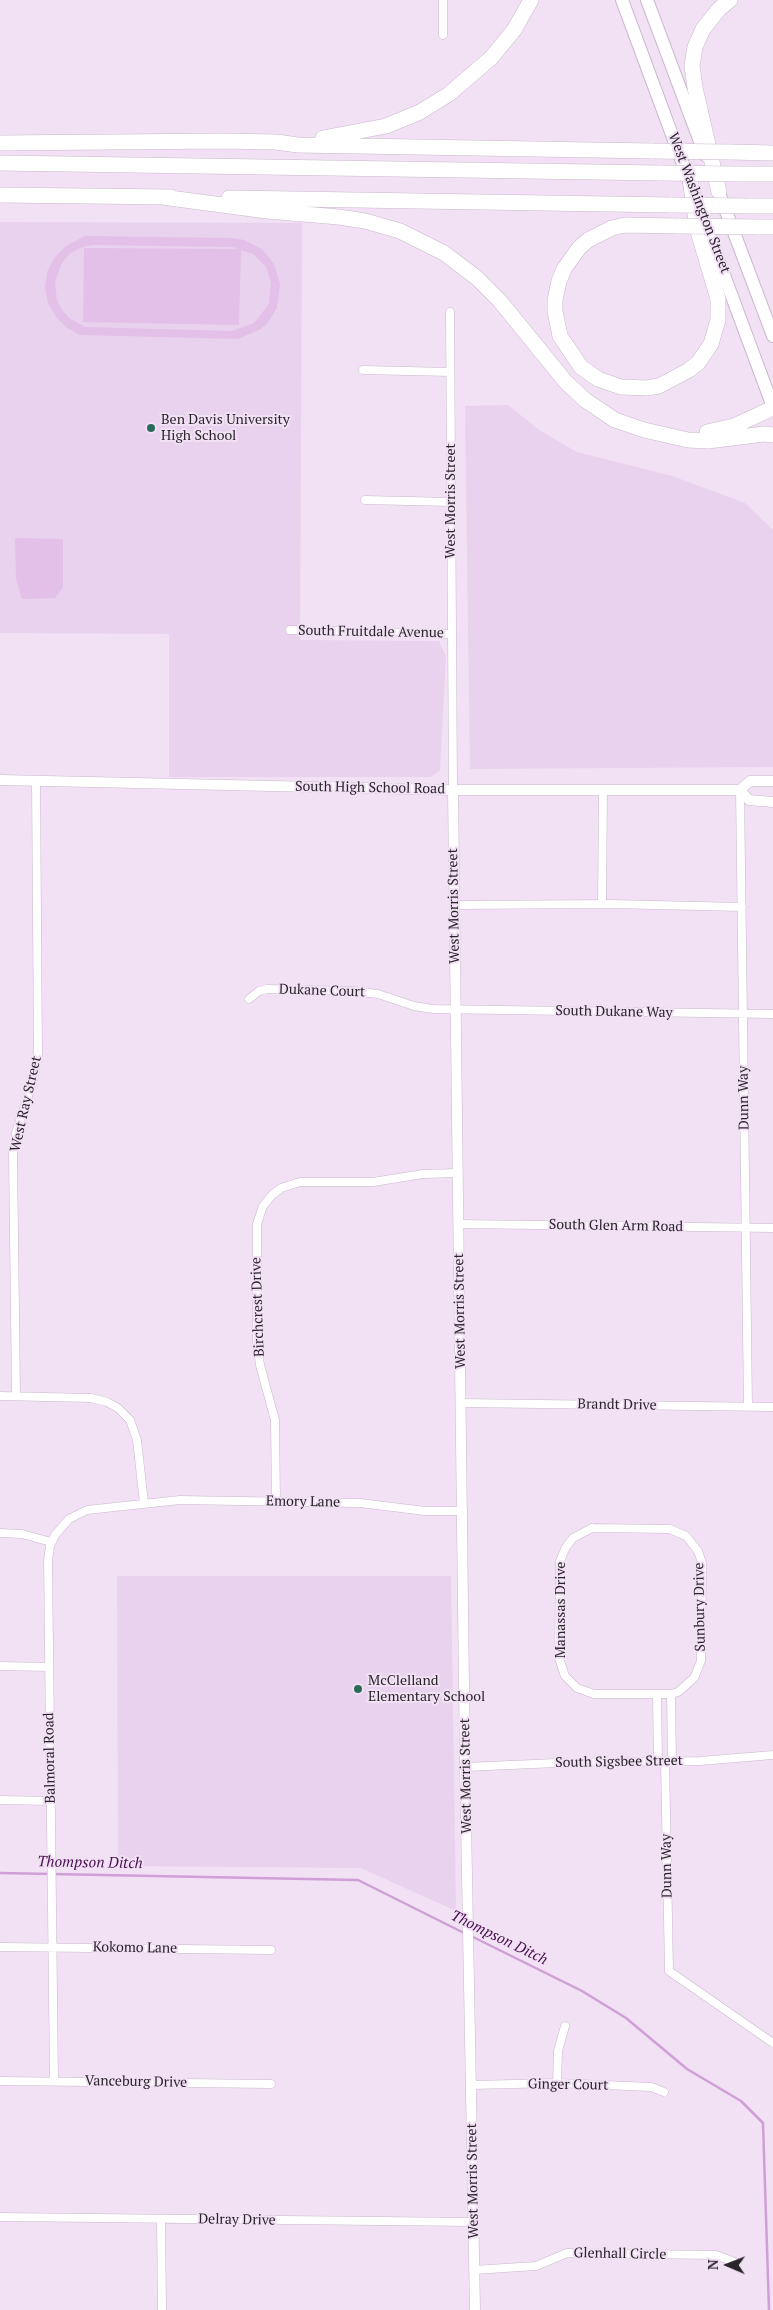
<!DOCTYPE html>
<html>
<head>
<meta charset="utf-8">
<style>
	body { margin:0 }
	#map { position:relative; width:773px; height:2310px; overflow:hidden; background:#f2e0f5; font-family:"PT Serif",serif }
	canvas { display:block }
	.north { position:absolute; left:703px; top:2240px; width:50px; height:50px; -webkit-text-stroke:4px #f2e0f5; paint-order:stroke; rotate:271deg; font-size:14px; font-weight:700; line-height:20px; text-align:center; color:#2a242b }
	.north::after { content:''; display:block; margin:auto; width:18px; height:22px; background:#2a242b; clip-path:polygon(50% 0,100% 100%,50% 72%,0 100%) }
</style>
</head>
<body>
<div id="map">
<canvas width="773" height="2310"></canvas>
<div class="north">N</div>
</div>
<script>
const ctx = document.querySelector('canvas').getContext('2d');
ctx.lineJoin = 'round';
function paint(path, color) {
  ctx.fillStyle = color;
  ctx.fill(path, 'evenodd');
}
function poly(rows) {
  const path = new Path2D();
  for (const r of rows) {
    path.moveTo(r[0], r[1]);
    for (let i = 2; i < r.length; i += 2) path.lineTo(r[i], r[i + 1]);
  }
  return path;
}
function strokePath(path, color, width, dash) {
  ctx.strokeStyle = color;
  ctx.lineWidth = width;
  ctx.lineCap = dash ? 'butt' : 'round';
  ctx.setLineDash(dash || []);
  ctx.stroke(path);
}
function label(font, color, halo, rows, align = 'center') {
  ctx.font = font + ' "PT Serif",serif';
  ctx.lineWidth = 4;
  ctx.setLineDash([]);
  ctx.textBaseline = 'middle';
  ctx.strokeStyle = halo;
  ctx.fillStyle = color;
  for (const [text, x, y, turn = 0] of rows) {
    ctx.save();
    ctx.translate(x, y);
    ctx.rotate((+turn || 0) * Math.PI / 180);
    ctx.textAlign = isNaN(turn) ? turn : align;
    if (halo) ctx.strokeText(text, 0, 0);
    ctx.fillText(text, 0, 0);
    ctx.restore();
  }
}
paint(poly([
	[0,222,302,223,300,640,439,641,446,656,440,770,431,777,169,777,169,634,0,633],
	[508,405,539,430,577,452,672,476,745,503,773,530,773,767,470,769,465,406],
	[117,1576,451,1576,456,1911,361,1868,118,1866]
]), '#e9d2ed');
paint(poly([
	[85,236,233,238,244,240,262,249,274,264,280,284,277,308,267,324,259,330,238,339,80,335,67,328,56,317,48,303,45,289,47,272,55,257,66,246],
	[92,245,233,247,238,249,84,248,83,322,239,325,241,250,253,254,266,267,271,282,269,304,254,323,232,331,85,327,69,318,62,310,57,300,55,282,61,265,69,254,80,248],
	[15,538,63,539,63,587,55,598,22,599,16,579]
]), '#e3c0e8');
strokePath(poly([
	[0,1873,358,1880,466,1934],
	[471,1936,582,1991,626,2018,687,2069,741,2101,763,2123,769,2310]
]), '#cea0d5', 2.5);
const minor = poly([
	[443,35,443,0],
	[450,312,453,790],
	[363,370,450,372],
	[365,500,451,502],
	[290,630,451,634],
	[740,790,748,1406],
	[602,904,603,790],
	[454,905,611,904,742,907],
	[249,999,259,991,267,989,353,991,378,994,414,1006,433,1009,773,1014],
	[459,1224,773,1228],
	[0,1396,91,1398,107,1402,118,1408,130,1420,137,1440,144,1503],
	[16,1396,13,1154,16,1133,32,1084,38,1056,36,782],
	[461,1403,773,1407],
	[276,1502,275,1420,260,1365,257,1342,257,1224,263,1206,272,1195,281,1188,300,1182,373,1182,423,1174,458,1173],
	[592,1528,670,1529,686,1536,698,1551,702,1563,701,1661,694,1678,678,1692,671,1694,594,1694,577,1688,565,1676,559,1658,560,1561,566,1547,573,1538,592,1528],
	[0,1533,22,1534,51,1542],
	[0,1666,49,1667],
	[671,1694,672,1761],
	[657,1695,658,1762],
	[665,1761,669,1971,773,2043],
	[465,1767,556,1763,700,1761,773,1755],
	[0,1800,51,1801],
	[0,1947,271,1950],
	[0,2081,271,2084],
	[54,2081,48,1560,50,1546,55,1535,69,1519,87,1510,180,1500,360,1503,425,1511,463,1511],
	[557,2083,558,2051,565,2026],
	[471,2085,557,2083,651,2087,664,2092],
	[0,2217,473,2222],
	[161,2219,162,2310],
	[474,2270,536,2266,567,2253,716,2255,737,2263]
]);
const tertiary = poly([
	[0,780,453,790,740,790,750,781,773,781],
	[453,790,465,1767,475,2310],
	[740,790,749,800,773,802]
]);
const primary = poly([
	[622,0,773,407],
	[647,0,705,155],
	[721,198,773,336]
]);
const motorway = poly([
	[323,138,386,126,420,112,449,94,491,58,514,30,531,0],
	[0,143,223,141,276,142,298,145,652,151],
	[729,152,773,153],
	[0,163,660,173],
	[737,174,773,174],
	[719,192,695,88,692,66,695,47,703,29,719,9,730,0],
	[0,195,171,197],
	[162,197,267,211,339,217,365,221,400,231,444,253,477,278,499,300,565,381,585,400,615,420,644,430,688,440,708,441,764,434,773,435],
	[229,198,672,205],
	[750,206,773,206],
	[680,226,625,225,612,228,588,240,579,248,564,269,559,281,555,300,555,311,560,336,581,367,598,379,621,387,647,388,659,386,689,370,698,363,711,344,718,320,718,299,697,228,690,179],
	[758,227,773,227],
	[707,432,734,426,773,408]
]);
strokePath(minor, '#c9b8cc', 9);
strokePath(tertiary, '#c9b8cc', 11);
strokePath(primary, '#c9b8cc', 14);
strokePath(motorway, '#c9b8cc', 16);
strokePath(minor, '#fff', 8);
strokePath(tertiary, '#fff', 10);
strokePath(primary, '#fff', 12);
strokePath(motorway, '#fff', 15);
const motorwayBridge = poly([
	[652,151,729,152],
	[660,173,737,174],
	[672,205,750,206],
	[680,226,758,227]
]);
strokePath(motorwayBridge, '#c9b8cc', 16, []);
strokePath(motorwayBridge, '#fff', 15);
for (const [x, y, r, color] of [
	[151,428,5,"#2a6a57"],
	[358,1689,5,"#2a6a57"]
]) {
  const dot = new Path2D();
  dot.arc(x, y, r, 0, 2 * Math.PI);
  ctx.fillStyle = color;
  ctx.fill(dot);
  strokePath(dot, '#f2e0f5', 2);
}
label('14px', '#2a242b', '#f2e0f5', [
	["West Washington Street",699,203,69],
	["West Morris Street",451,501,-90],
	["South Fruitdale Avenue",371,632,1],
	["South High School Road",370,788,1],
	["West Morris Street",454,906,-91],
	["Dukane Court",322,991,2],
	["South Dukane Way",614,1012,1],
	["Dunn Way",744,1098,-91],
	["West Ray Street",26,1104,-77],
	["South Glen Arm Road",616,1226,1],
	["Birchcrest Drive",258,1307,-92],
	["West Morris Street",460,1311,-91],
	["Brandt Drive",617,1405,1],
	["Emory Lane",303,1502,1],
	["Sunbury Drive",700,1607,-91],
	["Manassas Drive",561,1610,-90],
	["Balmoral Road",50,1758,-91],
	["South Sigsbee Street",619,1762,-1],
	["West Morris Street",466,1776,-91],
	["Dunn Way",667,1866,-91],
	["Kokomo Lane",135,1948,1],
	["Vanceburg Drive",136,2082,1],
	["Ginger Court",568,2085,1],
	["West Morris Street",473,2181,-91],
	["Delray Drive",237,2220,1],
	["Glenhall Circle",620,2254,1]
]);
label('14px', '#2a242b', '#f2e0f5', [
	["Ben Davis University",161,420],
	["High School",161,436],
	["McClelland",368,1681],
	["Elementary School",368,1697]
], 'left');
label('italic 15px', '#481150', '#f2e0f5', [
	["Thompson Ditch",90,1863,1],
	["Thompson Ditch",499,1938,26]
]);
</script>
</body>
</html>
